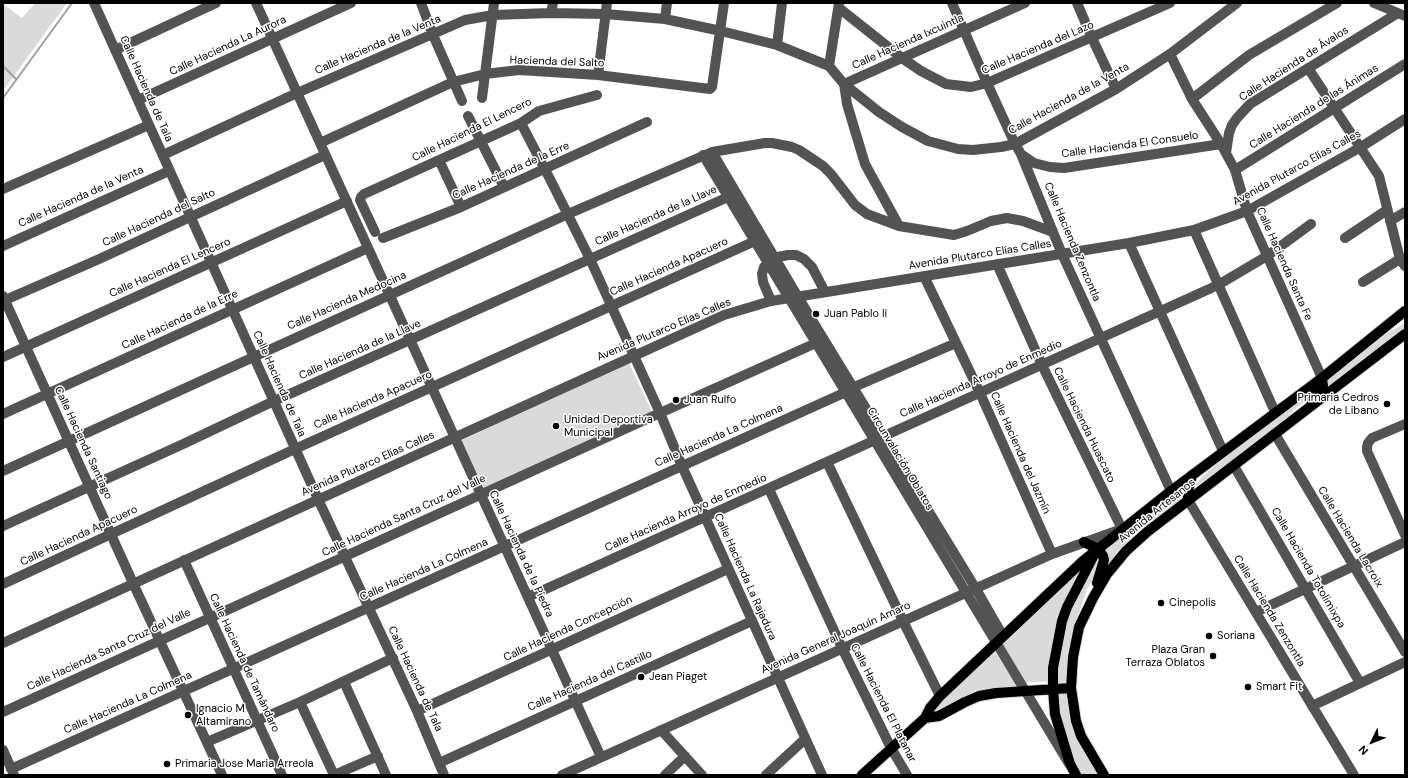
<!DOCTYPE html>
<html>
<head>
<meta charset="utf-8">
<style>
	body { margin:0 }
	#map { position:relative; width:1408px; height:778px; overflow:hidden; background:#fff; font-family:"DM Sans",sans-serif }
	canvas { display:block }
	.frame { position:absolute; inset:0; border:4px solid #000; pointer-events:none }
	.north { position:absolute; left:1352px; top:722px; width:40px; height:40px; -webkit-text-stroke:3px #fff; paint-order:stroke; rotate:227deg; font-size:11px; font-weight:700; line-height:16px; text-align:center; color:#000 }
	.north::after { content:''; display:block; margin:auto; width:14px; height:18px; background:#000; clip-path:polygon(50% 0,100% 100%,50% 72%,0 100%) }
</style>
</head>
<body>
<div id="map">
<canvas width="1408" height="778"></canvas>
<div class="frame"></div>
<div class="north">N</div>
</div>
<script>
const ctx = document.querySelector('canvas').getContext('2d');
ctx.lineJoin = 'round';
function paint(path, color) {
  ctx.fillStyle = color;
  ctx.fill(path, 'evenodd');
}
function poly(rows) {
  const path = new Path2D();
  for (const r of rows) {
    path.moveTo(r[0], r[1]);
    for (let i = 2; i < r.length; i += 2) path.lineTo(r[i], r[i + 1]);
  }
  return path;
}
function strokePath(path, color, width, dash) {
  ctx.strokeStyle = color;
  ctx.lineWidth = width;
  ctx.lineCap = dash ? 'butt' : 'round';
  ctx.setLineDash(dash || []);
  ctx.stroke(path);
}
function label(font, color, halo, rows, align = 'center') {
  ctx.font = font + ' "DM Sans",sans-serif';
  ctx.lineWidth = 3;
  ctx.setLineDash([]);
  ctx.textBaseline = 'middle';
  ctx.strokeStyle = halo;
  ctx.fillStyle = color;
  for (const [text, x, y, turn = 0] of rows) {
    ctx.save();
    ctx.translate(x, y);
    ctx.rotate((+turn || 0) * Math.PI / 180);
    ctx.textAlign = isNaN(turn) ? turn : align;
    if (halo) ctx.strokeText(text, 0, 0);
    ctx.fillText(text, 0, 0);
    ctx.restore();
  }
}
paint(poly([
	[35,3,67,3,3,91,3,4,22,18],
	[1405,323,1405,331,1329,388,1324,390,1326,379,1389,332],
	[628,361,652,412,484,488,461,441],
	[1319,383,1311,396,1291,413,1285,423,1196,489,1196,484,1201,478,1230,452],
	[1187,484,1183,490,1185,498,1106,568,1103,549],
	[1100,559,1094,578,1087,589,1072,634,1068,685,1056,686,1058,658,1072,602,1092,569],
	[1081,568,1056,629,1049,658,1049,682,1024,682,1002,644],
	[994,650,1017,686,993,688,974,692,931,716,946,697],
	[1067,691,1076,734,1098,775,1081,775,1063,737,1056,693]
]), '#dadada');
strokePath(poly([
	[3,66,16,79],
	[3,98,72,3]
]), '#a1a1a1', 2);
const major = poly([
	[1310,399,1321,390,1323,386,1322,378],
	[1188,500,1188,491,1192,475],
	[1084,542,1098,549,1103,556,1104,560,1097,583],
	[925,718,939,716,965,702,979,696,996,693,1071,688],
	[862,775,925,718,930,708,940,696,1083,561,1171,491,1322,378,1405,311],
	[1076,775,1070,764,1055,714,1053,689,1053,668,1062,621,1067,607,1094,555],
	[1104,775,1081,736,1076,721,1071,688,1073,657,1079,627,1093,598,1107,574,1126,551,1147,532,1405,334]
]);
strokePath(major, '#dbdbdb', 12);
strokePath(poly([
	[94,3,318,499,417,711,444,775],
	[256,3,601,757],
	[421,3,433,35,462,101],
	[952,3,987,83,1015,144,1021,154,1062,254,1171,491],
	[1077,3,1092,38,1116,89],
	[1374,3,1405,16],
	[839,8,902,58,921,71,946,84,971,87,987,83,1170,3],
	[551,13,553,3],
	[665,19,667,3],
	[777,45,782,3],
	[115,50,216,3],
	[1170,54,1192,99,1221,144,1235,170,1247,211,1322,378],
	[829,66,839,3],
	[1308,68,1379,176,1400,259,1405,266],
	[598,75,607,3],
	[482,98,494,3],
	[1192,99,1249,55,1337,3],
	[138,100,351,3],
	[468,116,504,187],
	[521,123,552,183,590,259,660,413,682,466,822,775],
	[320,143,453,82,485,74,519,70,598,75,710,89,712,87,724,3],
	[712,152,798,297,976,589,1003,636],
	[1226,153,1229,133,1232,125,1237,118,1250,104,1398,13],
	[1021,154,1034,163,1050,167,1064,168,1221,144],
	[163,155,297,93,465,20,493,15,551,13,605,14,665,19,721,31,777,45,829,66,844,84,879,112,902,127,928,141,958,149,973,150,1001,147,1015,144,1116,89,1170,54,1237,3],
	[703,155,1068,762],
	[439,160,461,207],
	[1235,170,1405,64],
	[3,189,149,125],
	[1390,221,1405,212],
	[899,226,865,164,847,104,844,84,1025,3],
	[1194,230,1275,412],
	[375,232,360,200,361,197,364,194,521,123,539,111,597,95],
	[383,238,461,207,647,122],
	[1345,238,1387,210],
	[1129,243,1223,451],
	[3,246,169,171],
	[924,276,980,393,1052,554],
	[1363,282,1400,259],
	[3,296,133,583,222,775],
	[3,301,97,260,325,155],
	[771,301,763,282,762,274,764,267,773,258,788,255,796,255,804,259,812,267,825,292],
	[3,357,347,201],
	[854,387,956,343],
	[3,414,368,248],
	[1405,424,1372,438,1368,443,1367,447,1367,451,1405,535],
	[1275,434,1405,652],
	[827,462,903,621,940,696],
	[1234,466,1360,683],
	[3,471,568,214,712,152,765,143,772,143,792,147,799,150,823,166,831,174,855,205,867,214,899,226,954,235,967,231,991,221,1007,218,1023,221,1053,232],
	[769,489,842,648,891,748,907,775],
	[1188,500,1354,775],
	[3,526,181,445,274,401,728,197],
	[184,560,282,775],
	[3,584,295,449,755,241],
	[528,597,1218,285,1267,256,1311,224],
	[1256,612,1405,542],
	[3,643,724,315,771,301,1129,243,1194,230,1247,211,1361,147,1405,119],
	[344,682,386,775],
	[300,702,334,775,378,756],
	[1312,706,1405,662],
	[417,711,728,569],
	[3,712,660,413,816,343],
	[661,730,702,775],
	[207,742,300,702,393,658],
	[3,750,14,775],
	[439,763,752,621],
	[11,769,846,392],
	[562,775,1052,554,1122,529,1042,365,997,264],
	[665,775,685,756],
	[766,775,805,739]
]), '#535353', 10);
strokePath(major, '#000', 10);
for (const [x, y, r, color] of [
	[816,314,4,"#000"],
	[676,400,4,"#000"],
	[1387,404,4,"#000"],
	[556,426,4,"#000"],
	[1161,603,4,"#000"],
	[1209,636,4,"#000"],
	[1213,656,4,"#000"],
	[641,677,4,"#000"],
	[1248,687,4,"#000"],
	[188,715,4,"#000"],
	[167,764,4,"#000"]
]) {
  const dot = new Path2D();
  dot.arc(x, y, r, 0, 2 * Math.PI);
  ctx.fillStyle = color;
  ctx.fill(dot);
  strokePath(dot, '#fff', 1.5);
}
label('11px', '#000', '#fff', [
	["Calle Hacienda Ixcuintla",908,42,-24],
	["Calle Hacienda de la Venta",378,45,-23],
	["Calle Hacienda La Aurora",228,46,-25],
	["Calle Hacienda del Lazo",1038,48,-23],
	["Hacienda del Salto",557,62,2],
	["Calle Hacienda de Ávalos",1294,64,-33],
	["Calle Hacienda de Tala",146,89,66],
	["Calle Hacienda de la Venta",1069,99,-29],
	["Calle Hacienda de las Ánimas",1314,107,-32],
	["Calle Hacienda El Lencero",472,130,-26],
	["Calle Hacienda El Consuelo",1130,145,-8],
	["Avenida Plutarco Elías Calles",1297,168,-29],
	["Calle Hacienda de la Erre",511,171,-24],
	["Calle Hacienda de la Venta",81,197,-24],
	["Calle Hacienda de la Llave",656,216,-24],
	["Calle Hacienda del Salto",159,218,-25],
	["Calle Hacienda Zenzontla",1072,242,67],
	["Avenida Plutarco Elías Calles",980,255,-9],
	["Calle Hacienda Santa Fe",1284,264,66],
	["Calle Hacienda Apacuero",669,267,-24],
	["Calle Hacienda El Lencero",170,268,-24],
	["Calle Hacienda Medocina",347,301,-24],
	["Calle Hacienda de la Erre",180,320,-25],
	["Avenida Plutarco Elías Calles",664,330,-23],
	["Calle Hacienda de la Llave",360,350,-24],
	["Calle Hacienda Arroyo de Enmedio",981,379,-24],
	["Calle Hacienda de Tala",279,384,66],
	["Calle Hacienda Apacuero",373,400,-24],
	["Calle Hacienda Huascato",1084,425,64],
	["Calle Hacienda La Colmena",719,436,-24],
	["Calle Hacienda Santiago",83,443,65],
	["Calle Hacienda del Jazmín",1020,453,66],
	["Circunvalación Oblatos",900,459,59],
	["Avenida Plutarco Elías Calles",368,464,-24],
	["Avenida Artesanos",1157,511,-39],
	["Calle Hacienda Arroyo de Enmedio",686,513,-24],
	["Calle Hacienda Santa Cruz del Valle",404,516,-25],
	["Calle Hacienda Apacuero",79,536,-25],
	["Calle Hacienda Lacroix",1350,537,59],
	["Calle Hacienda de la Piedra",521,554,65],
	["Calle Hacienda Totolimixpa",1308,568,60],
	["Calle Hacienda La Colmena",424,570,-24],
	["Calle Hacienda La Rajadura",745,577,66],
	["Calle Hacienda Zenzontla",1269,611,59],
	["Calle Hacienda Concepción",568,629,-25],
	["Avenida General Joaquín Amaro",836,638,-24],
	["Calle Hacienda Santa Cruz del Valle",109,650,-25],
	["Calle Hacienda de Tamándaro",244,663,65],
	["Calle Hacienda de Tala",415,679,65],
	["Calle Hacienda del Castillo",590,681,-24],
	["Calle Hacienda La Colmena",128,703,-24],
	["Calle Hacienda El Platanar",883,703,63]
]);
label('11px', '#000', '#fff', [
	["Juan Pablo Ii",824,314],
	["Primaria Cedros",1379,398,"right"],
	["de Libano",1379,411,"right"],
	["Juan Rulfo",684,400],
	["Unidad Deportiva",564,420],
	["Municipal",564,433],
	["Cinepolis",1169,603],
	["Soriana",1217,636],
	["Plaza Gran",1205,650,"right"],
	["Terraza Oblatos",1205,663,"right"],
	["Jean Piaget",649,677],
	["Smart Fit",1256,687],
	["Ignacio M",196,709],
	["Altamirano",196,722],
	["Primaria Jose Maria Arreola",175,764]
], 'left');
</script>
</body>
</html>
